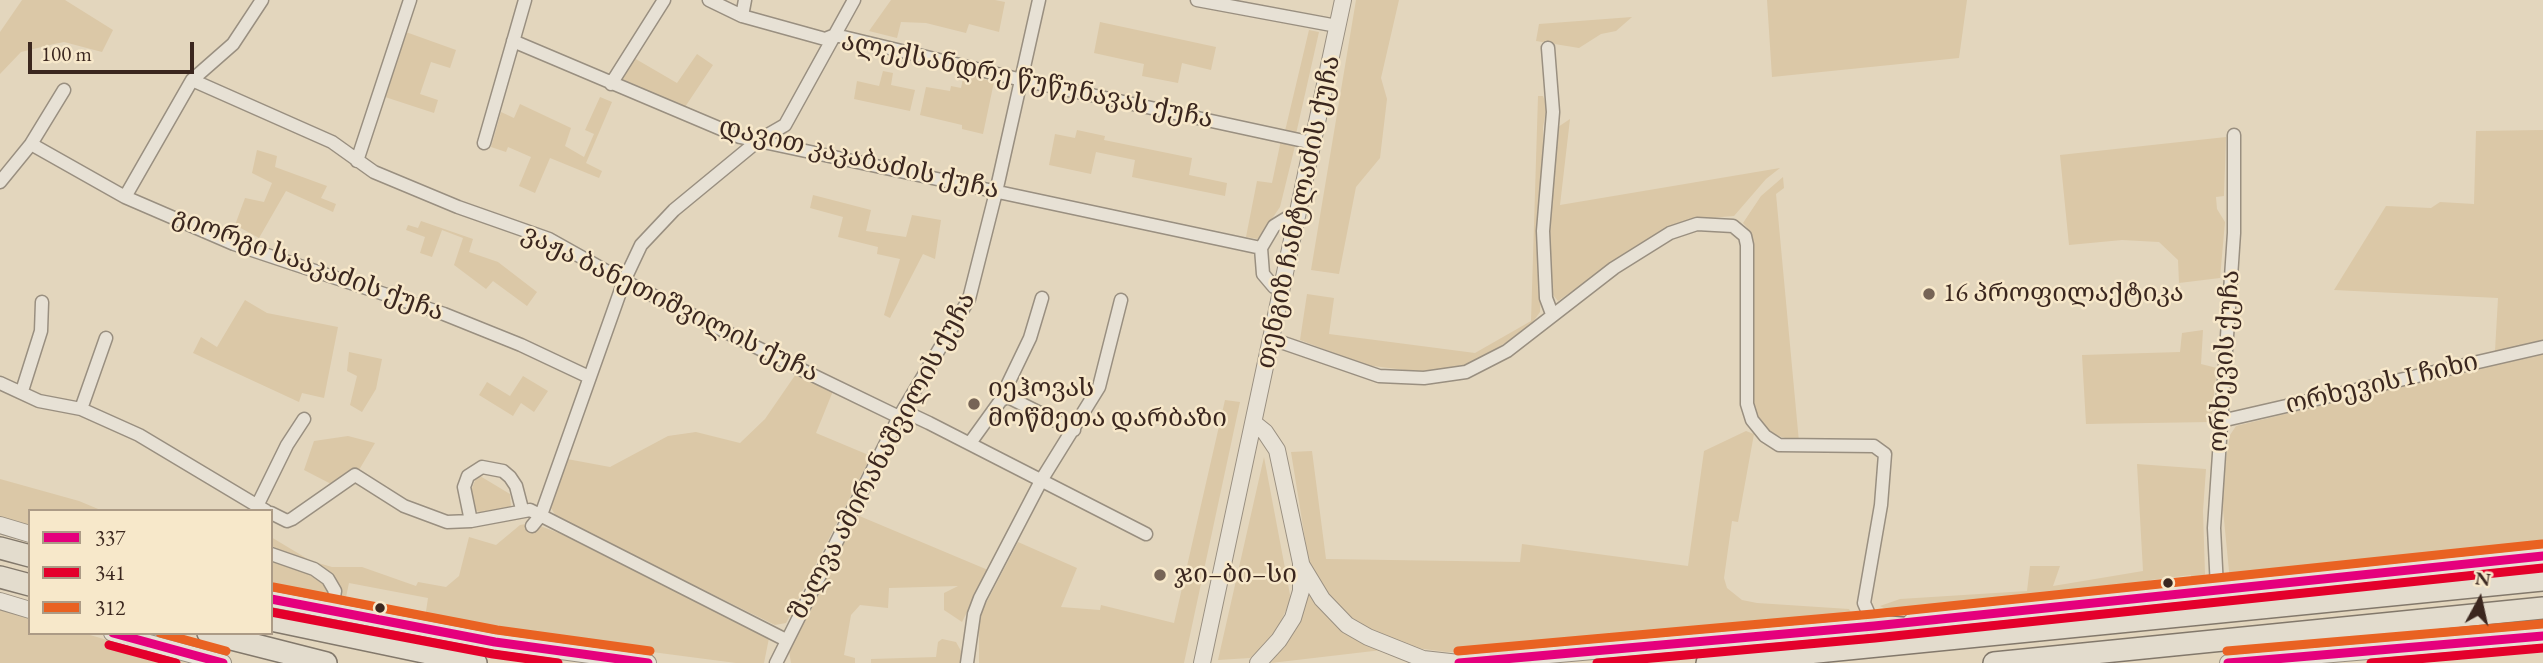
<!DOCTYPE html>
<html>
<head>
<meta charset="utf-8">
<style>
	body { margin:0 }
	#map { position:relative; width:2543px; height:663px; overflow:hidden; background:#e3d6bd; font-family:"EB Garamond",serif }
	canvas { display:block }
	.legend { position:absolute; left:28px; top:509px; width:245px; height:126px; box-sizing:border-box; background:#f7e8ca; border:2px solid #ac9b86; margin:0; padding:9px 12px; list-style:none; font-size:21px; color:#3b271f }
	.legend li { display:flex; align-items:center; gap:14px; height:35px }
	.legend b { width:35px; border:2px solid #ac9b86 }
	.north { position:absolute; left:2445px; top:565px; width:70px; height:70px; -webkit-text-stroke:5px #f7e8ca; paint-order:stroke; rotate:8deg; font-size:19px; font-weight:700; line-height:28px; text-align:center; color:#3b271f }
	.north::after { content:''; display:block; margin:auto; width:24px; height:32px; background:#3b271f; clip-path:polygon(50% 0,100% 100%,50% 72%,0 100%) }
	.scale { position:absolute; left:28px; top:42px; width:166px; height:32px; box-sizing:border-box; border:4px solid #3b271f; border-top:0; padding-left:9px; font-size:21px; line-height:24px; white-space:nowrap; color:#3b271f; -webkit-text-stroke:5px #f7e8ca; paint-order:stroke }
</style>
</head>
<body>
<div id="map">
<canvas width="2543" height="663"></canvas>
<ul class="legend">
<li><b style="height:9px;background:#e5007d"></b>337</li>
<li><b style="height:9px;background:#e4002b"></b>341</li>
<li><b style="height:9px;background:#e96222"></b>312</li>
</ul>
<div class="north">N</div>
<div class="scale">100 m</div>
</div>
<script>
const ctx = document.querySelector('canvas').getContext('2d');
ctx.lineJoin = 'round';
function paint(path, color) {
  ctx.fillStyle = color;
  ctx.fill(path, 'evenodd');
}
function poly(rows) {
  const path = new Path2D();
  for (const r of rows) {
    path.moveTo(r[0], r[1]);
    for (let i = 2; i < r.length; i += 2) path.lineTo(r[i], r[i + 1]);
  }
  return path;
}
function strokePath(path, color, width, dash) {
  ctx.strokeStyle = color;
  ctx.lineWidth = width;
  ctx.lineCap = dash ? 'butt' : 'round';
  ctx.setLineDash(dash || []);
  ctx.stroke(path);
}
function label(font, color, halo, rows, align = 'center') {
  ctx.font = font + ' "EB Garamond","Noto Serif Georgian",serif';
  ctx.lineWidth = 5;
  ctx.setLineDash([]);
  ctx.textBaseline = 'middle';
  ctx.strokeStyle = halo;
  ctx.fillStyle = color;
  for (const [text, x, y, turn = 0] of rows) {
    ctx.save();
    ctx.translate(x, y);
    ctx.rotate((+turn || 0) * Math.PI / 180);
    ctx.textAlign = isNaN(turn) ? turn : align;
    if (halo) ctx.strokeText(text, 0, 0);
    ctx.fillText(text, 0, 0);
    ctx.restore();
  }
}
paint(poly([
	[22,0,65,0,113,30,102,52,64,42,54,44,21,52,0,74,0,32],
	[891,0,995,0,1005,2,999,32,969,24,966,33,926,23,901,22,897,38,869,31],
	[1356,0,1399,0,1381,78,1387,99,1380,158,1356,187,1339,274,1311,270],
	[1767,0,1967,0,1959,58,1772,77],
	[1632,17,1616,31,1601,34,1579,48,1536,41,1539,24],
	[1100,22,1216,47,1211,70,1182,63,1178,83,1142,76,1144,64,1094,53],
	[1309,30,1319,32,1296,134,1285,131],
	[403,31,456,50,450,68,431,62,420,94,438,100,434,113,382,96],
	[697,54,713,65,685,107,620,80,634,58,677,83],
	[883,71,893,73,891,85,915,90,910,111,854,99,857,81,879,86],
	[964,74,994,82,983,134,962,129,962,125,920,115,926,87,950,91,951,86,961,88],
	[1538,96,1543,96,1547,106,1543,127,1542,275,1540,312,1528,329,1471,364,1421,372,1365,365,1300,340,1307,294,1334,298,1329,334,1475,353,1531,321],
	[600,97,612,102,586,163,602,171,599,178,550,158,535,193,519,186,531,157,508,147,506,152,491,147,501,112,514,118,520,104,571,128,565,146,584,157,594,134,585,130],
	[1570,119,1560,205,1780,168,1766,179,1734,216,1697,219,1627,253,1558,301,1553,295,1549,249,1555,129],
	[1077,130,1105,136,1104,140,1192,158,1189,175,1227,183,1225,196,1132,177,1135,160,1096,152,1091,174,1049,165,1055,134,1075,138],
	[2543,130,2543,340,2495,351,2498,298,2334,290,2386,206,2431,208,2440,202,2474,204,2476,131],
	[2226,137,2224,196,2216,197,2217,209,2225,222,2220,278,2179,283,2178,260,2159,242,2122,240,2069,245,2060,155],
	[1281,140,1295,146,1280,207,1258,239,1246,237,1257,181,1272,183],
	[257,150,277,156,275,167,327,186,321,198,336,204,333,212,286,191,259,238,235,225,245,198,264,202,272,183,252,173],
	[1783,177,1784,188,1776,194,1799,442,1775,435,1761,423,1754,411,1753,251,1750,231,1743,223,1761,196],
	[813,195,871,210,866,231,906,237,912,215,941,220,935,259,923,254,890,318,884,315,900,259,877,254,878,247,838,237,843,217,810,208],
	[421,221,473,239,469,252,498,262,537,292,527,306,493,281,486,289,454,265,463,238,442,230,432,257,420,253,425,237,406,230,408,225,418,228],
	[245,300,267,313,338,327,324,398,302,393,299,402,193,353,201,337,217,347],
	[2203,330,2201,364,2217,368,2211,422,2086,424,2082,355,2180,352,2182,333],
	[2543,351,2543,550,2230,581,2221,489,2230,435,2236,426],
	[349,352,382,359,376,389,362,412,350,405,357,376,347,371],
	[798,371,833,391,816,433,871,456,786,623,775,625,557,518,551,508,567,459,610,467,668,436,696,432,740,443,765,419],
	[523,376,548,391,534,412,521,403,513,416,479,395,487,382,510,396],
	[1225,400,1240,402,1184,663,979,663,979,621,982,611,1018,542,1077,568,1061,607,1100,610,1101,605,1174,623],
	[1746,431,1754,434,1738,522,1732,521,1724,578,1727,588,1742,600,1757,603,1849,609,1855,619,1851,623,1478,653,1447,652,1416,648,1385,638,1341,612,1310,570,1291,452,1312,451,1326,559,1520,562,1522,544,1688,566,1704,451],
	[348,436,375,443,359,470,347,473,333,485,304,470,314,441],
	[1264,457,1291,600,1273,637,1256,653,1250,658,1218,660],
	[2137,464,2206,469,2203,511,2205,574,2202,578,2192,579,2191,575,2150,580,2149,583,1886,609,1880,606,1900,599,2027,591,2030,566,2060,566,2053,586,2143,571],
	[480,476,510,494,511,507,484,514,472,509,471,491,476,478],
	[0,479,79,501,103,511,30,511,30,529,0,520],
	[857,515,988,570,962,622,944,610,944,593,958,586,889,588,888,608,860,605,851,615,844,655,855,658,855,663,791,663,789,651],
	[532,523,559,533,769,638,764,663,736,663,499,632,484,625,425,618,428,598,349,583,346,597,340,596,337,587,271,551,271,537,311,561,332,567,362,567,416,586,418,582,446,587,459,576,469,537,496,545,520,525],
	[271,559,301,569,323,584,330,591,328,607,271,594],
	[1307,586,1322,610,1339,627,1382,650,1271,663,1299,624],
	[0,610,30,618,30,633,83,633,187,663,0,663],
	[942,639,956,642,961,651,961,663,871,663,871,659,936,657,938,642]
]), '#dbc8a7');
const minor = poly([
	[709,0,742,16],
	[745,0,742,16,825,39,835,35,1022,80,1313,143],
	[1197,0,1337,26],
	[513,41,740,137,1261,248],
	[1548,48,1553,112,1543,231,1546,298,1552,314],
	[192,80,332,142,374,172,458,207,549,239,624,281,800,369,899,417,912,415,929,423,1146,534],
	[611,84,664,0],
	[484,143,525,0],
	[31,144,125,197,234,244,444,314,521,345,589,377],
	[357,161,410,0],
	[0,182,31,144,64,90],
	[125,197,192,80,233,44,262,0],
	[1282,291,1274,287,1263,274,1261,248,1274,226,1287,218,1297,216],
	[1272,339,1379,376,1424,378,1466,372,1507,351,1614,268,1670,233,1697,224,1733,226,1745,236,1747,245,1747,404,1752,420,1765,436,1779,445,1874,446,1885,454,1881,505,1864,603,1874,626],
	[0,383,39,401,81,409,139,435,266,511],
	[22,391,41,331,42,302],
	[1008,397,1004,392,1030,338,1042,298],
	[81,409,106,338],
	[2221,421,2543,347],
	[970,443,1001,400,1008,397,1074,430],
	[257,506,287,445,304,419],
	[271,513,287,521,292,519,355,475,404,506,447,522,471,521,530,510,786,640],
	[471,521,464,487,468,476,482,467,503,471,510,477,516,486,522,509],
	[532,526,541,515,624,281,641,245,674,210,759,140,785,125,854,0],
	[271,554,314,569,328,579,335,591,332,609],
	[2217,588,2214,528,2234,233,2234,135],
	[776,663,899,417,969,299,996,192,1039,0],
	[967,663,974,614,980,598,1042,479,1099,387,1121,300]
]);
const tertiary = poly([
	[1255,424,1265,432,1277,450,1301,563,1301,591,1293,618,1279,640,1258,663],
	[0,525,30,534],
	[1302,566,1322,599,1347,625,1368,637,1423,659,1459,663],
	[271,599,495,642,648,663],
	[0,601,30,610],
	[1911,622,2543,556],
	[112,633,223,663],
	[1202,663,1343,0],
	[1459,663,1885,625],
	[2228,663,2543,636]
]);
const trunk = poly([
	[0,548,30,556],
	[0,577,30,585],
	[271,620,476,663],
	[1874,626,1929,630],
	[129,633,141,641],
	[208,633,326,663],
	[1499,659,1521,663],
	[1707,663,2543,580],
	[1994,663,2543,608]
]);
strokePath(minor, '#998f80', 15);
strokePath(tertiary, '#998f80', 18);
strokePath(trunk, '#82786b', 24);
strokePath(minor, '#e7e1d5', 12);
strokePath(tertiary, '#e7e1d5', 16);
strokePath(trunk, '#e3dccd', 21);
strokePath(poly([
	[271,599,495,642,648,663],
	[113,633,223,663],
	[1459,663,1874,626,2543,556],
	[2228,663,2543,636]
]), '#e5007d', 9);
strokePath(poly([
	[271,612,493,654,558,663],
	[109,645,176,663],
	[1597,663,1875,638,2543,568],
	[2371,663,2543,648]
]), '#e4002b', 9);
strokePath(poly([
	[273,587,497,630,650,651],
	[160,633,226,651],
	[1458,651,1873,614,2542,544],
	[2227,651,2542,624]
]), '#e96222', 9);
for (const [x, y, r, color] of [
	[1929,294,7,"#766456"],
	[974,404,7,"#766456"],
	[1160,575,7,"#766456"],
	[2168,583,6,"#3b271f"],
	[380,608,6,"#3b271f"]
]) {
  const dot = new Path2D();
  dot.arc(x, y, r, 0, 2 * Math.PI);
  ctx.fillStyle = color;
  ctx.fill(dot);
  strokePath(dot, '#f7e8ca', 2.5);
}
label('26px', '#3b271f', '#f7e8ca', [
	["ალექსანდრე წუწუნავას ქუჩა",1027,81,12],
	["დავით კაკაბაძის ქუჩა",859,159,13],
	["თენგიზ ჩანტლაძის ქუჩა",1299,212,-78],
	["გიორგი სააკაძის ქუჩა",308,265,20],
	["ვაჟა ბანეთიშვილის ქუჩა",670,304,26],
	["ორხევის ქუჩა",2225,361,-86],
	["ორხევის I ჩიხი",2382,384,-13],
	["შალვა ამირანაშვილის ქუჩა",883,456,-62]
]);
label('26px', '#3b271f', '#f7e8ca', [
	["16 პროფილაქტიკა",1943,294],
	["იეჰოვას",988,389],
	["მოწმეთა დარბაზი",988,419],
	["ჯი–ბი–სი",1174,575]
], 'left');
</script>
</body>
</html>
